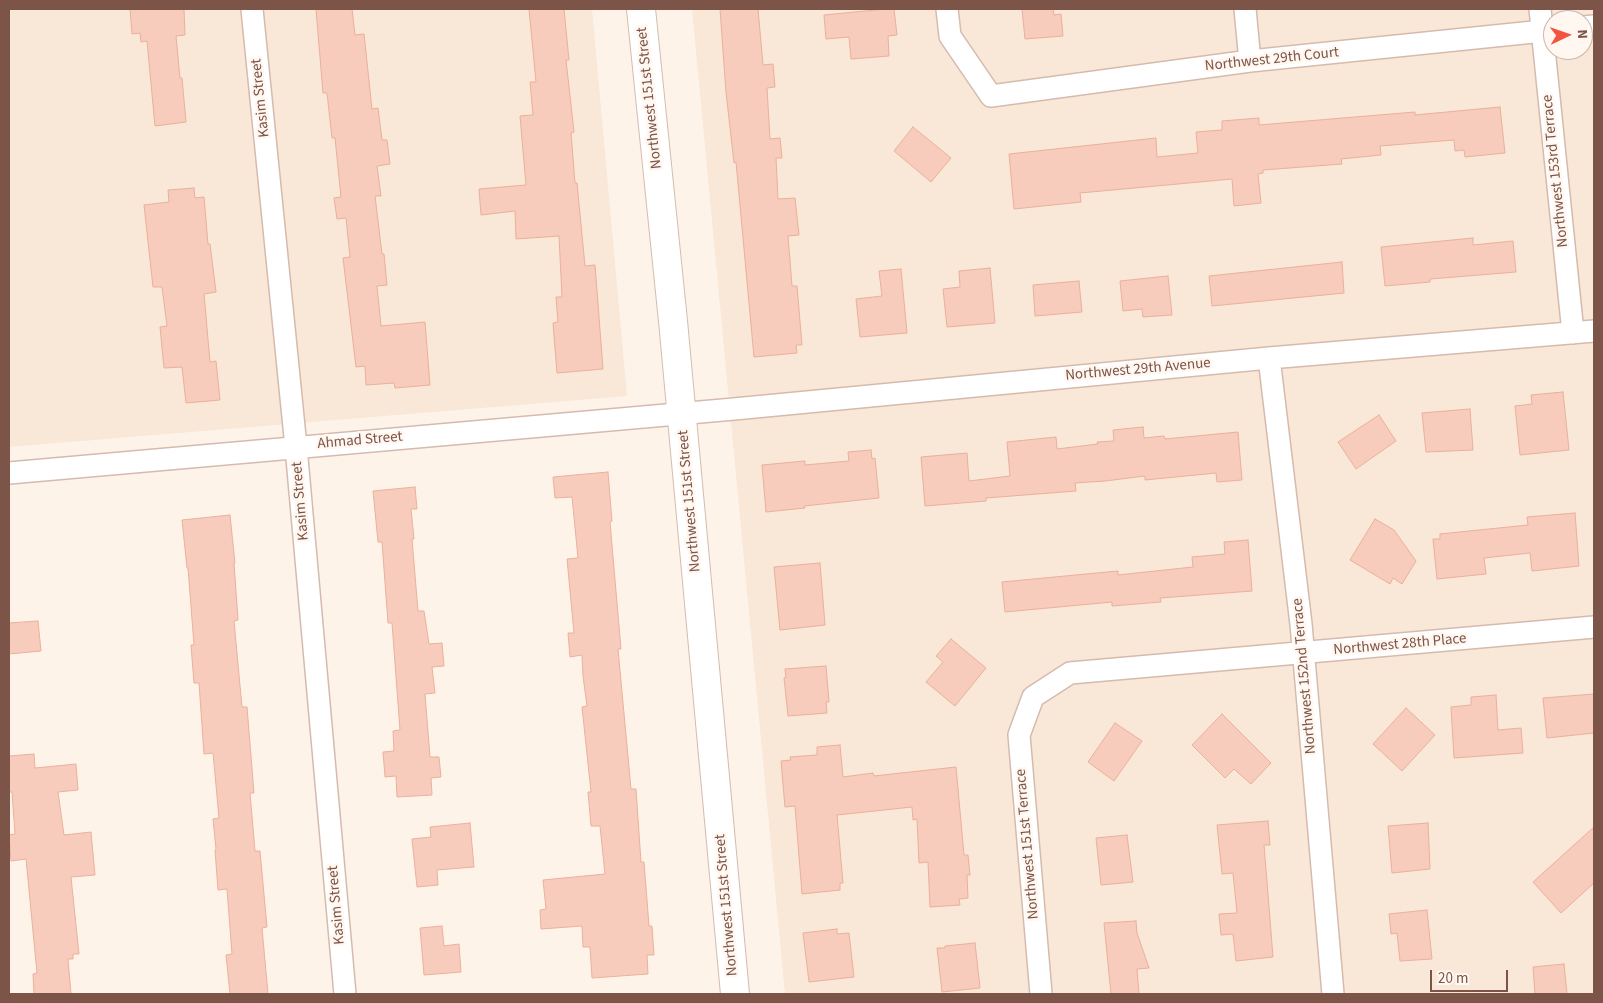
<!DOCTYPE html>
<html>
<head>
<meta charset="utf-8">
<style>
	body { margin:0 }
	#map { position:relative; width:1603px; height:1003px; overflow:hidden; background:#fef3e8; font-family:"Source Sans 3",sans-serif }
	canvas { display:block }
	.frame { position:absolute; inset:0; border:10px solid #7c5448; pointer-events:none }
	.north { position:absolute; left:1543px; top:10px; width:50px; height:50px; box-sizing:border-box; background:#fff7f0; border:1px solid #cbb6ad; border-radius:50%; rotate:87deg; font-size:14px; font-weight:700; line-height:20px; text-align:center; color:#7c5448 }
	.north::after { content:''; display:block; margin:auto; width:18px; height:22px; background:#f35442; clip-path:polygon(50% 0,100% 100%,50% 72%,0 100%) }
	.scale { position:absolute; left:1430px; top:970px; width:78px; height:22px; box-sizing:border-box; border:2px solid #7c5448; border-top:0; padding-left:6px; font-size:15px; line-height:18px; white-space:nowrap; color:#7c5448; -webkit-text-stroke:4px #fff7f0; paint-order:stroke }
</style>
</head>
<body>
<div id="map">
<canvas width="1603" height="1003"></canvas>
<div class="frame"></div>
<div class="north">N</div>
<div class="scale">20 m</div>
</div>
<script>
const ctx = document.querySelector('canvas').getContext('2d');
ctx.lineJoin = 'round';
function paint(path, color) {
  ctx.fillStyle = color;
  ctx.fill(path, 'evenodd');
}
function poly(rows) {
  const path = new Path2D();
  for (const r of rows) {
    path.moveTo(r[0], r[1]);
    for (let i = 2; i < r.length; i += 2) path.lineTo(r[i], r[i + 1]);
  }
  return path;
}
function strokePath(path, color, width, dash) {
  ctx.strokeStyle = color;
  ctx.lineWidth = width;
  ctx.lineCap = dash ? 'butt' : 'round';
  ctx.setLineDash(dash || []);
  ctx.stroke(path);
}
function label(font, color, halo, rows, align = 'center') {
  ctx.font = font + ' "Source Sans 3",sans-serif';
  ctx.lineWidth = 5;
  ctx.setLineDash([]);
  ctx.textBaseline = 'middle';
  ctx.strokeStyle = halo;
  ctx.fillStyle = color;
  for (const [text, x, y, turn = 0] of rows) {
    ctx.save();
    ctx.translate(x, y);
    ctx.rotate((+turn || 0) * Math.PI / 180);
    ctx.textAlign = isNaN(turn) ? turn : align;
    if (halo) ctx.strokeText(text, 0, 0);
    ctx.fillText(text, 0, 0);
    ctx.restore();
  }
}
paint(poly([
	[9,9,592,9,627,396,9,447],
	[692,9,1594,9,1594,994,785,994],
	[1553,20,1583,20,1583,50,1553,50]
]), '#f9e7d8');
const building = poly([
	[130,9,184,9,185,35,176,36,180,78,182,78,186,122,155,126,147,41,141,42,140,33,132,34,130,9],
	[316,9,352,9,355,35,364,34,372,109,378,108,382,140,387,140,390,164,377,166,381,196,375,196,382,254,384,254,387,285,377,286,381,326,425,322,430,385,395,388,394,383,366,385,365,366,356,367,343,258,350,257,346,218,337,219,334,198,341,197,335,138,332,138,327,93,323,93,316,9],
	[529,9,564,9,569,60,566,60,574,132,571,133,575,183,577,183,585,266,595,265,603,369,557,373,553,323,558,322,556,297,562,297,559,236,516,239,515,211,481,215,479,189,526,185,520,116,533,115,530,82,536,82,529,9],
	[720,9,758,9,763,65,773,64,775,87,767,88,770,139,780,138,782,158,776,158,778,199,795,198,799,235,788,236,792,286,797,286,802,345,796,345,797,353,754,357,736,162,734,163,726,92,720,9],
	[886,9,894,9,897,35,888,36,889,56,851,59,849,37,826,39,824,15,886,9],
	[1022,9,1053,9,1054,15,1061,14,1063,36,1025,39,1022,9],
	[1500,107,1505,153,1465,157,1464,150,1455,151,1454,140,1380,146,1381,155,1341,159,1342,164,1263,170,1263,173,1258,174,1261,203,1234,206,1232,179,1080,193,1081,202,1014,209,1009,154,1156,138,1157,157,1198,153,1196,132,1222,130,1222,121,1259,118,1259,125,1415,112,1415,115,1500,107],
	[913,127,951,158,931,182,894,151,913,127],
	[194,188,195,198,204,197,208,244,210,244,216,292,204,294,210,362,216,361,220,400,186,403,182,367,164,368,160,327,167,326,162,287,153,287,144,205,169,202,168,190,194,188],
	[1473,238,1473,245,1513,241,1516,272,1430,279,1430,282,1385,286,1381,247,1473,238],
	[1342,262,1344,293,1212,306,1209,276,1342,262],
	[990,268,995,323,947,327,943,289,960,287,959,271,990,268],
	[901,269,907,333,860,337,856,299,882,296,879,271,901,269],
	[1168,276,1172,315,1143,317,1142,309,1123,311,1120,281,1168,276],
	[1079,281,1082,312,1035,316,1033,285,1079,281],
	[1563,392,1569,450,1520,455,1515,406,1532,404,1531,395,1563,392],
	[1470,409,1473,450,1426,452,1422,413,1470,409],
	[1379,415,1396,441,1356,469,1338,442,1379,415],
	[1143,427,1144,438,1164,436,1165,439,1238,432,1242,480,1217,482,1216,473,1145,480,1145,476,1105,481,1075,483,1076,491,986,498,986,501,925,506,921,457,967,453,969,481,1010,476,1007,442,1056,437,1057,449,1098,444,1097,442,1114,441,1113,430,1143,427],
	[871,450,872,459,875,458,879,498,804,506,805,508,766,512,762,465,805,461,805,465,849,461,848,452,871,450],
	[608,472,612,521,610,522,621,649,618,649,631,789,636,789,641,862,644,862,649,926,652,926,654,955,647,955,648,974,592,978,590,947,583,947,582,926,541,929,540,910,546,909,543,880,605,874,600,826,591,826,588,792,591,792,582,707,587,706,583,676,582,655,570,657,568,633,574,633,567,559,578,558,572,497,555,498,553,477,608,472],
	[415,487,417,509,411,509,414,539,412,539,418,611,424,611,429,644,442,643,444,666,432,667,435,693,425,694,430,757,439,757,441,777,431,778,432,795,397,797,396,776,385,777,384,764,383,752,394,751,393,731,400,730,392,623,388,623,382,542,378,542,373,491,415,487],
	[1575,513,1579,566,1532,571,1530,553,1484,558,1486,574,1437,579,1433,539,1440,539,1440,534,1528,525,1527,517,1575,513],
	[230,515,235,563,234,563,238,620,234,621,242,707,247,707,254,793,250,793,255,851,260,851,267,927,262,928,268,994,230,994,226,955,232,954,227,889,218,890,215,850,216,849,213,819,219,818,213,753,204,754,199,683,194,683,191,645,194,645,188,568,187,568,182,520,230,515],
	[1375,519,1394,530,1416,561,1402,584,1393,578,1390,584,1350,560,1375,519],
	[1248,540,1252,591,1160,598,1161,602,1112,606,1112,602,1005,612,1002,582,1118,571,1118,575,1193,567,1192,557,1225,554,1224,542,1248,540],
	[820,563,825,625,780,630,774,567,820,563],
	[38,621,41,651,9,654,9,623,38,621],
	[951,639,986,668,955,706,926,682,943,662,936,656,951,639],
	[826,666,829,702,826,702,827,713,788,716,784,678,786,677,785,669,826,666],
	[1594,694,1594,733,1547,738,1543,698,1594,694],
	[1496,695,1498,730,1521,728,1523,753,1454,758,1451,707,1471,705,1471,697,1496,695],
	[1406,708,1435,735,1402,771,1373,744,1406,708],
	[1222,714,1271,763,1251,784,1234,769,1225,778,1192,745,1222,714],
	[1115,723,1142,741,1114,781,1088,762,1115,723],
	[840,745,843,777,873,773,874,776,956,767,964,855,968,855,970,875,967,875,968,898,959,899,960,905,930,907,928,862,919,863,917,819,913,820,912,807,837,815,843,883,840,883,840,890,802,894,795,806,785,807,781,761,791,760,790,757,817,755,817,747,840,745],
	[34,754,35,768,76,764,78,790,58,792,64,835,91,832,95,875,71,877,79,954,73,954,73,959,68,959,71,994,34,994,33,974,37,973,26,859,11,861,9,835,15,834,12,792,9,792,9,756,34,754],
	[1268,821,1270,845,1264,845,1273,957,1236,961,1233,934,1221,935,1219,914,1237,913,1233,873,1222,874,1217,825,1268,821],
	[470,823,474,867,437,870,438,885,417,887,412,839,431,837,430,827,470,823],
	[1428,823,1430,869,1392,873,1388,826,1428,823],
	[1594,827,1594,883,1561,913,1533,882,1594,827],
	[1127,835,1133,882,1101,885,1096,838,1127,835],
	[1427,910,1432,959,1400,961,1397,933,1391,934,1389,914,1427,910],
	[1136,921,1137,933,1149,968,1137,969,1139,994,1111,994,1104,923,1136,921],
	[442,926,444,946,459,944,461,972,424,975,420,928,442,926],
	[837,929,837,934,849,933,854,977,809,982,803,933,837,929],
	[975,943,980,988,942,992,937,948,945,948,945,946,975,943],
	[1564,964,1567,994,1535,994,1533,967,1564,964]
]);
paint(building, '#f7ccbc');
strokePath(building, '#ebb09b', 1);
const minor = poly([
	[252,9,296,447,345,994],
	[947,9,950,36,991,96,1250,61,1553,30],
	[1245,9,1250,61],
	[1540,9,1573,333],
	[1583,27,1594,26],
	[1269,358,1301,624,1333,994],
	[9,473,734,409,1269,358,1594,331],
	[1041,994,1019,735,1033,697,1070,673,1594,627]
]);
const tertiary = poly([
	[641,9,673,321,735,994]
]);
strokePath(minor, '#d5bbae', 24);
strokePath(tertiary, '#d5bbae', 30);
strokePath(minor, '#fff', 21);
strokePath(tertiary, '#fff', 28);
label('15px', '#7c5448', '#fff7f0', [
	["Northwest 29th Court",1272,60,-6],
	["Kasim Street",261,98,-96],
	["Northwest 151st Street",650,98,-96],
	["Northwest 153rd Terrace",1556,171,-96],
	["Northwest 29th Avenue",1138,370,-5],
	["Ahmad Street",360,441,-5],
	["Kasim Street",301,501,-95],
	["Northwest 151st Street",690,501,-95],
	["Northwest 28th Place",1400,645,-5],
	["Northwest 152nd Terrace",1305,676,-95],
	["Northwest 151st Terrace",1028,844,-95],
	["Kasim Street",337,905,-95],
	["Northwest 151st Street",727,905,-95]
]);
</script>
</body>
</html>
